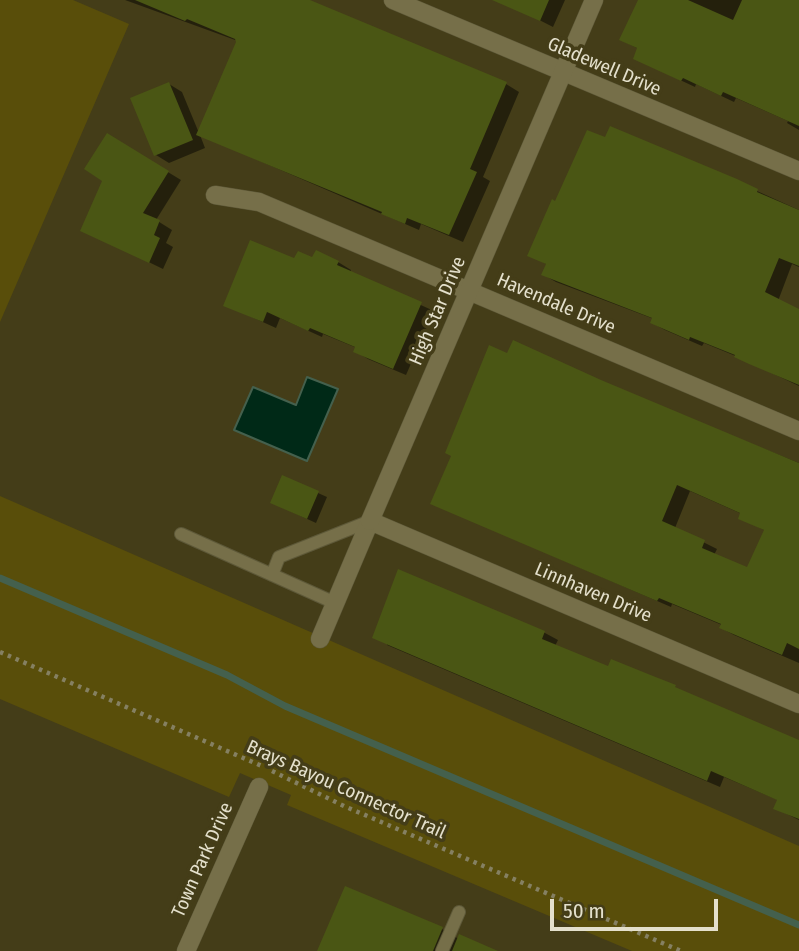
<!DOCTYPE html>
<html>
<head>
<meta charset="utf-8">
<style>
	body { margin:0 }
	#map { position:relative; width:799px; height:951px; overflow:hidden; background:#443d18; font-family:"Fira Sans Condensed",sans-serif }
	canvas { display:block }
	.scale { position:absolute; left:550px; top:899px; width:168px; height:32px; box-sizing:border-box; border:4px solid #e4e0cc; border-top:0; padding-left:9px; font-size:21px; line-height:24px; white-space:nowrap; color:#e4e0cc; -webkit-text-stroke:5px #443d18; paint-order:stroke }
</style>
</head>
<body>
<div id="map">
<canvas width="799" height="951"></canvas>
<div class="scale">50 m</div>
</div>
<script>
const ctx = document.querySelector('canvas').getContext('2d');
ctx.lineJoin = 'round';
function paint(path, color) {
  ctx.fillStyle = color;
  ctx.fill(path, 'evenodd');
}
function poly(rows) {
  const path = new Path2D();
  for (const r of rows) {
    path.moveTo(r[0], r[1]);
    for (let i = 2; i < r.length; i += 2) path.lineTo(r[i], r[i + 1]);
  }
  return path;
}
function strokePath(path, color, width, dash) {
  ctx.strokeStyle = color;
  ctx.lineWidth = width;
  ctx.lineCap = dash ? 'butt' : 'round';
  ctx.setLineDash(dash || []);
  ctx.stroke(path);
}
function label(font, color, halo, rows, align = 'center') {
  ctx.font = font + ' "Fira Sans Condensed",sans-serif';
  ctx.lineWidth = 7;
  ctx.setLineDash([]);
  ctx.textBaseline = 'middle';
  ctx.strokeStyle = halo;
  ctx.fillStyle = color;
  for (const [text, x, y, turn = 0] of rows) {
    ctx.save();
    ctx.translate(x, y);
    ctx.rotate((+turn || 0) * Math.PI / 180);
    ctx.textAlign = isNaN(turn) ? turn : align;
    if (halo) ctx.strokeText(text, 0, 0);
    ctx.fillText(text, 0, 0);
    ctx.restore();
  }
}
paint(poly([
	[0,0,73,0,129,24,0,322],
	[0,496,799,846,799,951,632,951,287,805,291,795,240,773,229,797,0,699]
]), '#594e0a');
const water = poly([
	[307,377,338,389,307,461,234,430,253,387,296,405,307,377]
]);
paint(water, '#002917');
strokePath(water, '#44604d', 2);
paint(poly([
	[125,0,306,0,506,84,519,92,483,177,490,181,463,242,421,224,419,230,200,135,205,148,169,163,156,155,169,84,182,92,199,133,238,41],
	[500,0,565,0,553,27],
	[639,0,799,0,799,130,787,123,788,121,736,98,734,102,696,84,695,87,648,65,639,49,621,40],
	[120,143,181,180,156,220,172,230,166,243,173,247,163,269,93,235],
	[757,191,799,210,799,267,792,264,778,301,799,311,799,386,738,357,704,343,702,346,665,330,652,323,654,319,556,282,544,275,548,265,530,255],
	[313,259,338,262,351,270,350,273,434,311,406,375,368,359,355,351,357,348,323,334,322,337,280,318,276,328,225,305,295,261],
	[600,382,799,463,799,663,734,635,721,628,722,625,672,604,671,607,433,504],
	[690,491,742,514,740,518,766,531,748,569,714,555,717,549,675,528],
	[318,493,327,497,316,523,281,507],
	[399,572,545,633,558,640,555,646,799,743,799,820,775,808,778,800,724,777,720,787,387,645],
	[442,929,459,939,493,951,319,951]
]), '#0007');
strokePath(poly([
	[0,578,227,675,285,706,799,925]
]), '#44604d', 7);
paint(poly([
	[135,0,310,0,507,82,470,169,477,172,449,235,407,218,405,224,381,214,382,212,196,135,236,42,235,39,187,19,185,21],
	[492,0,549,0,540,21],
	[638,0,688,0,733,20,742,0,799,0,799,126,723,92,721,96,683,78,681,81,633,59,637,48,619,40],
	[169,82,193,140,154,156,130,98],
	[610,126,737,179,758,189,757,192,799,210,799,266,779,258,765,292,799,309,799,385,749,364,734,357,735,355,690,337,689,340,650,323,652,318,541,275,546,264,527,256,552,199,555,201,587,130,605,137],
	[107,133,169,171,143,213,160,220,154,235,160,238,149,263,80,231,102,181,84,169],
	[250,240,294,258,298,251,312,257,316,250,339,261,337,265,422,302,393,369,353,352,355,347,310,328,308,331,267,312,263,322,223,306],
	[513,340,601,380,799,463,799,649,787,643,782,655,719,628,721,624,659,598,657,601,430,504,451,456,445,453,489,345,507,353],
	[677,485,740,513,738,519,764,530,747,567,702,548,705,540,662,521],
	[282,475,319,491,307,519,270,503],
	[398,569,545,631,542,639,608,666,611,659,653,676,676,685,675,687,799,740,799,819,773,809,777,800,711,771,707,781,372,638],
	[345,886,443,927,433,951,317,951],
	[459,934,498,951,452,951]
]), '#4a5614');
const service = poly([
	[181,534,335,603],
	[272,575,279,557,370,521],
	[442,951,459,912]
]);
const minor = poly([
	[393,0,799,171],
	[215,195,259,202,799,431],
	[320,639,370,521,799,704],
	[186,951,259,787]
]);
const tertiary = poly([
	[370,521,594,0]
]);
strokePath(service, '#5e5939', 14);
strokePath(minor, '#5e5939', 19);
strokePath(tertiary, '#5e5939', 19);
strokePath(poly([
	[0,652,264,767],
	[272,771,344,806,681,951]
]), '#858062', 4.5, [3.5, 5]);
strokePath(service, '#766f49', 12);
strokePath(minor, '#766f49', 18);
strokePath(tertiary, '#766f49', 18);
label('19px', '#e4e0cc', '#443d18', [
	["Gladewell Drive",604,67,23],
	["Havendale Drive",556,304,23],
	["High Star Drive",438,311,-67],
	["Linnhaven Drive",593,593,23],
	["Brays Bayou Connector Trail",346,790,24],
	["Town Park Drive",203,860,-66]
]);
</script>
</body>
</html>
